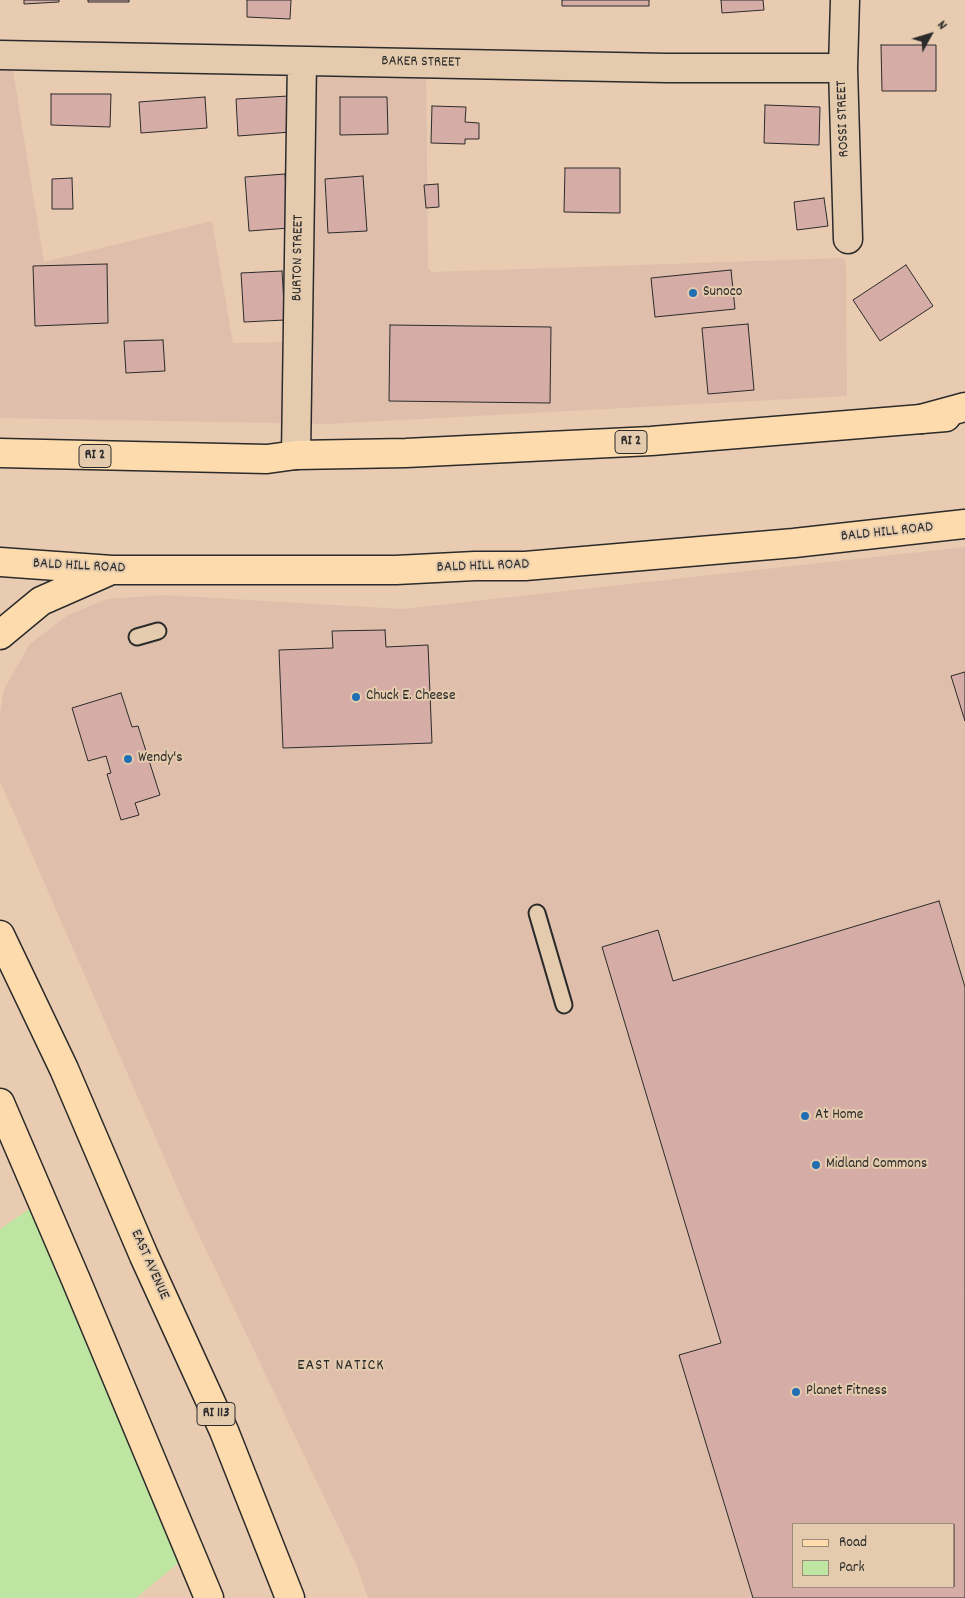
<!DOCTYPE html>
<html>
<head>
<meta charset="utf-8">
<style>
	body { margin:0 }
	#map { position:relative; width:965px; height:1598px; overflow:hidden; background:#e9cbb1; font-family:Dekko,sans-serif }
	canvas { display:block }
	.legend { position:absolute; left:792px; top:1523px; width:162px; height:65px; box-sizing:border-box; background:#e5cbad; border:1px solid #9b8b79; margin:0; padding:6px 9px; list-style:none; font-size:15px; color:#2b2b2b }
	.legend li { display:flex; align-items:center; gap:10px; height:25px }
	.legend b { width:25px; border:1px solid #9b8b79 }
	.north { position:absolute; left:905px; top:10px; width:50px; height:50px; -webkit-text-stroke:4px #e5cbad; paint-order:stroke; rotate:51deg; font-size:14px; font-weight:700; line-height:20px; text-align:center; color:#2b2b2b }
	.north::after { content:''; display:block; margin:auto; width:18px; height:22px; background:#2b2b2b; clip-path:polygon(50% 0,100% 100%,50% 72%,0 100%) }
</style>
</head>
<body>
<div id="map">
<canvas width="965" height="1598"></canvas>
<ul class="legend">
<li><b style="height:6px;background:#fddbac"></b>Road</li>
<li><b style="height:14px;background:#bee5a1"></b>Park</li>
</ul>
<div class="north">N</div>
</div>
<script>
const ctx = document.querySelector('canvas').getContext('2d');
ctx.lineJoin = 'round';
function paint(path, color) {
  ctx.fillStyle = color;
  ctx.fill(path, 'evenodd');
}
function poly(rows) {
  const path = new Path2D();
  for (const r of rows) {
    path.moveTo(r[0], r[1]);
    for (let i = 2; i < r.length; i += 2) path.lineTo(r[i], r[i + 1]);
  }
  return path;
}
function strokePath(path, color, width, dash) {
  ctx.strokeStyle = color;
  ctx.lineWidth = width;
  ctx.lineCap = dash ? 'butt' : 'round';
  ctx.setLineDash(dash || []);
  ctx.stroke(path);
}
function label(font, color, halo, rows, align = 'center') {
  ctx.font = font + ' Dekko,sans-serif';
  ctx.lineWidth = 4;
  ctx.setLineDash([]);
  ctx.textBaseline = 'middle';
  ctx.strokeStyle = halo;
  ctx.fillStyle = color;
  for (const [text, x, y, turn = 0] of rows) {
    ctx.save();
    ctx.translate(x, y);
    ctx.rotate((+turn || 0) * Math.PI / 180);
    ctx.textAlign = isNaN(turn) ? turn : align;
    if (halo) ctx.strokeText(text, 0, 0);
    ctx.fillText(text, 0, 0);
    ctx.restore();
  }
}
paint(poly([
	[0,58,12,64,44,262,212,221,233,343,296,342,304,64,426,62,428,268,432,272,844,258,846,265,847,396,328,424,0,418],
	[965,547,965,1598,368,1598,356,1564,187,1210,0,781,0,713,4,689,30,644,68,615,107,599,165,595,402,609],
	[794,1524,954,1524,954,1587,794,1587]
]), '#dfbfab');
paint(poly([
	[43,1200,189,1554,136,1598,0,1598,0,1229]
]), '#bee5a1');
const building = poly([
	[24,0,59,0,59,2,24,4,24,0],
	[88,0,129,0,129,2,88,2,88,0],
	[247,0,291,0,290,19,247,17,247,0],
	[562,0,649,0,649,6,562,6,562,0],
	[721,0,763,0,764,10,722,13,721,0],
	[881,45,936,45,936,91,882,91,881,45],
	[51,94,111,94,110,127,51,125,51,94],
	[289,96,291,132,238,136,236,99,289,96],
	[205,97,207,128,141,133,139,102,205,97],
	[340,97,387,97,388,134,340,135,340,97],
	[765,105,820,107,819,145,764,143,765,105],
	[432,106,466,107,465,122,479,123,479,139,465,139,465,144,431,143,432,106],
	[565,168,620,168,620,213,564,212,565,168],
	[285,174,289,228,249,231,245,177,285,174],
	[363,176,367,231,328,233,325,179,363,176],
	[72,178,73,209,52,209,52,179,72,178],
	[438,184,439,207,426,208,424,185,438,184],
	[824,198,828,226,797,230,794,202,824,198],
	[107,264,108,323,35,326,33,266,107,264],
	[906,265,933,306,880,341,853,300,906,265],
	[731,270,735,309,655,317,651,278,731,270],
	[282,271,285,320,244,322,241,273,282,271],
	[748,324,754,390,708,394,702,328,748,324],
	[390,325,551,327,550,403,389,401,390,325],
	[163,340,165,371,126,373,124,341,163,340],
	[385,630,386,647,428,645,432,743,283,748,279,650,333,648,332,631,385,630],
	[965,672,965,721,951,676,965,672],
	[121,693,132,727,138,726,160,795,135,803,139,815,121,820,107,774,111,773,106,756,88,761,72,708,121,693],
	[939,901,965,987,965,1598,753,1598,679,1355,721,1343,602,947,658,930,673,981,939,901],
	[794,1524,954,1524,954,1587,794,1587,794,1524]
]);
paint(building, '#d5ada6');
strokePath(building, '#2b2b2b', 1);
const lane = poly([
	[137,637,158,631],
	[537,913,564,1005]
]);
const street = poly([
	[845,0,843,68,848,239],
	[0,55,667,68,843,68],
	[296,455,302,61]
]);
const primary = poly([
	[0,453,267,459,296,455,406,453,651,441,946,417],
	[0,562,112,570,396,570,475,566,525,566,794,543,965,524],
	[0,635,41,601,107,572],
	[0,935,64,1069,144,1256,224,1431,290,1598],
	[0,1103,76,1280,209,1598]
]);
const highway = poly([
	[921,419,965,407]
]);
strokePath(lane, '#2b2b2b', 19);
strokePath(street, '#2b2b2b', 31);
strokePath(primary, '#2b2b2b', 31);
strokePath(highway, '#2b2b2b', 31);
strokePath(lane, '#e5cbad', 15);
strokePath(street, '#e5cbad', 28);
strokePath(primary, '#fddbac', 28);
strokePath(highway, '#fddbac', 28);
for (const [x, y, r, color] of [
	[693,293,5,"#1f6fb2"],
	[356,697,5,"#1f6fb2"],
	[128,759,5,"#1f6fb2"],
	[805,1116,5,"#1f6fb2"],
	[816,1165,5,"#1f6fb2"],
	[796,1392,5,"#1f6fb2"]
]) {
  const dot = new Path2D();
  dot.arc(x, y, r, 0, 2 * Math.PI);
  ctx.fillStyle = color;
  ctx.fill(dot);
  strokePath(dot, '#e5cbad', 2);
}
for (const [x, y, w] of [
	[631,442,32],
	[95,456,32],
	[216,1414,38]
]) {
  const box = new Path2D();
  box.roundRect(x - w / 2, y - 11.5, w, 23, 4);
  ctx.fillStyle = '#e5cbad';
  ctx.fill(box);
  strokePath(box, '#2b2b2b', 1);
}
label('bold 14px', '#2b2b2b', null, [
	["RI 2",631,442],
	["RI 2",95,456],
	["RI 113",216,1414]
]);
label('15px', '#2b2b2b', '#e5cbad', [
	["BAKER STREET",421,63,1],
	["ROSSI STREET",844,119,-92],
	["BURTON STREET",299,258,-89],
	["BALD HILL ROAD",887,533,-6],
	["BALD HILL ROAD",79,567,3],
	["BALD HILL ROAD",483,567,-2],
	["EAST AVENUE",149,1265,66]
]);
label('15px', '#2b2b2b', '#e5cbad', [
	["Sunoco",703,293],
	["Chuck E. Cheese",366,697],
	["Wendy's",138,759],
	["At Home",815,1116],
	["Midland Commons",826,1165],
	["Planet Fitness",806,1392]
], 'left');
ctx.letterSpacing = '1px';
label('16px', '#2b2b2b', '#e5cbad', [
	["EAST NATICK",341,1367]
]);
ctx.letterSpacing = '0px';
</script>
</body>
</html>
